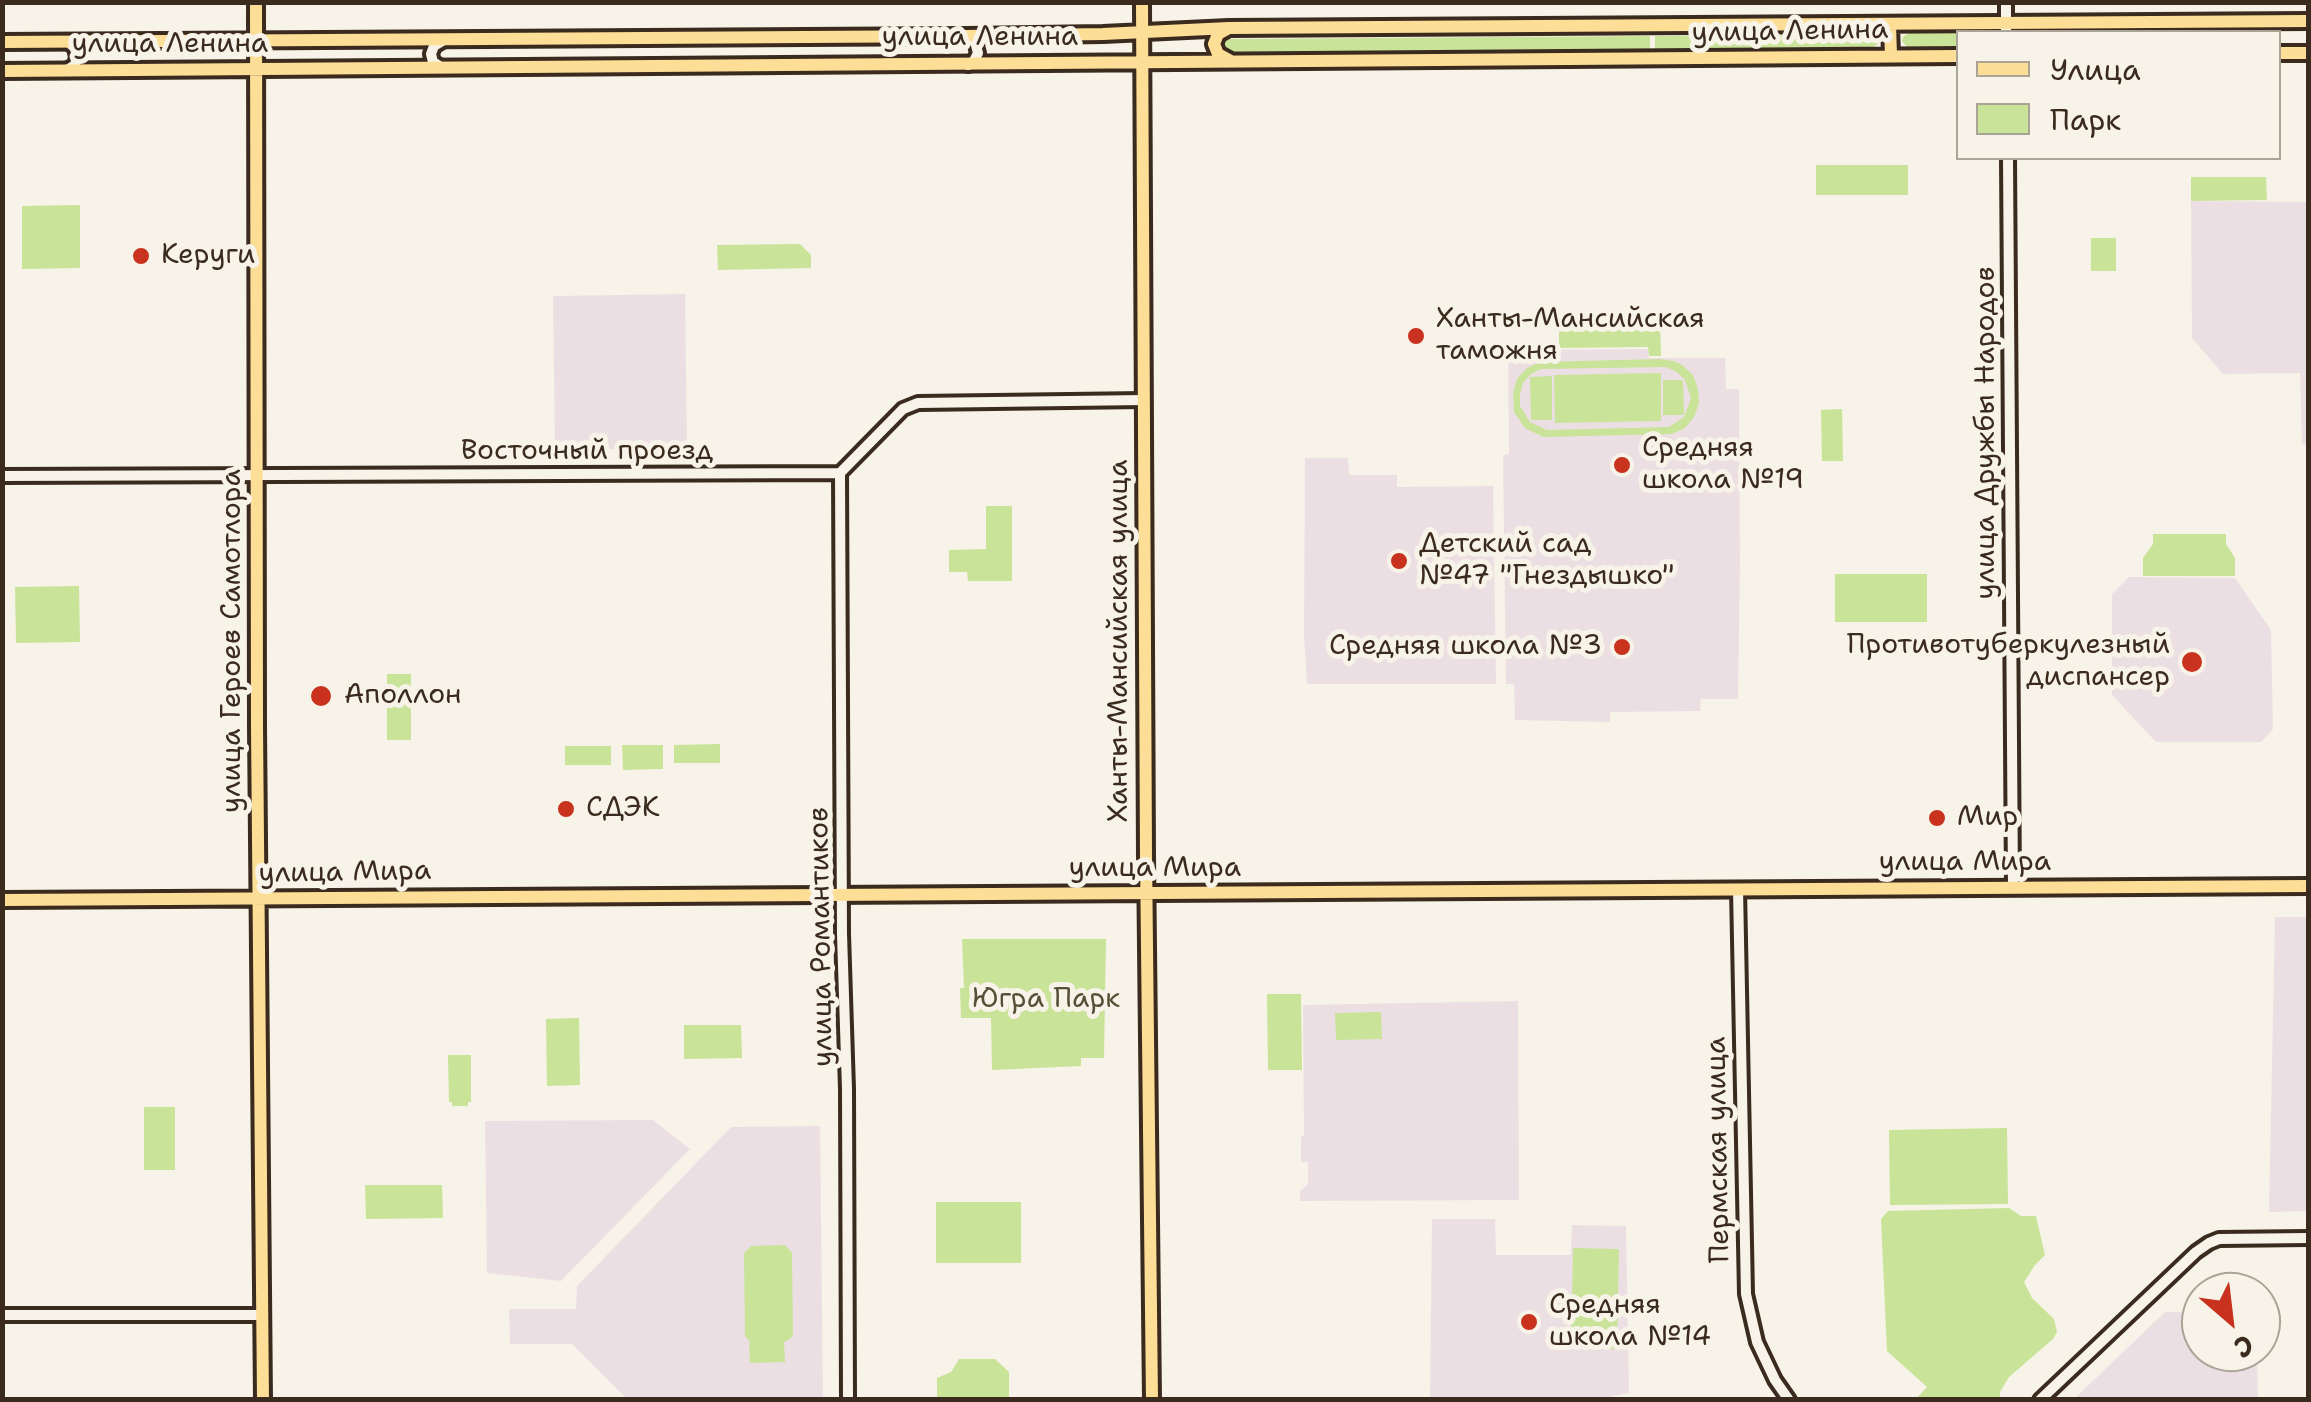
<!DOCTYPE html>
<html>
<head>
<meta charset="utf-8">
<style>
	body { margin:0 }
	#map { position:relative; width:2311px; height:1402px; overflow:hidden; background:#f7f3e8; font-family:"Shantell Sans",sans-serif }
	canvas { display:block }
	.frame { position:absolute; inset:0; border:5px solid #3b2a1e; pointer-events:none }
	.legend { position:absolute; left:1956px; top:30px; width:325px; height:130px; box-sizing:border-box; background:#f7f3e8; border:2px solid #aca397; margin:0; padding:12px 18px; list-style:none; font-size:30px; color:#3b2a1e }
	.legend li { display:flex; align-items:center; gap:20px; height:50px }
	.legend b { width:50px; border:2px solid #aca397 }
	.north { position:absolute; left:2181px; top:1272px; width:100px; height:100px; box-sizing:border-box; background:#f7f3e8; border:2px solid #aca397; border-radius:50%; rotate:152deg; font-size:28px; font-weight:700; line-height:40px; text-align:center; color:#3b2a1e }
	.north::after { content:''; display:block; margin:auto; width:35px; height:45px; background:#c8321e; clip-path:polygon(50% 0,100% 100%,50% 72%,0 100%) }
</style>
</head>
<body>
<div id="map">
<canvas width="2311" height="1402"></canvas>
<div class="frame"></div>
<ul class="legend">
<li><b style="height:12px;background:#fdde96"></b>Улица</li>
<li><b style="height:28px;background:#c9e399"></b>Парк</li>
</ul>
<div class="north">С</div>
</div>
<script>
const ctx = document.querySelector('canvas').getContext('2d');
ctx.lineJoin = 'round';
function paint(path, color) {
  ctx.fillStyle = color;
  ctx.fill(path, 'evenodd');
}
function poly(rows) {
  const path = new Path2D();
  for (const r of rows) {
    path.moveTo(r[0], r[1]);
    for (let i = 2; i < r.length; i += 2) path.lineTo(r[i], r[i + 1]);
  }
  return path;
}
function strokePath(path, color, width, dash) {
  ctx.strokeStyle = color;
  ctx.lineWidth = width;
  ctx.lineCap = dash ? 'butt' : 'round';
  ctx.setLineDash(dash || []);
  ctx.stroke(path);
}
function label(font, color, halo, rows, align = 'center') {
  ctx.font = font + ' "Shantell Sans",sans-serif';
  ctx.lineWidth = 10;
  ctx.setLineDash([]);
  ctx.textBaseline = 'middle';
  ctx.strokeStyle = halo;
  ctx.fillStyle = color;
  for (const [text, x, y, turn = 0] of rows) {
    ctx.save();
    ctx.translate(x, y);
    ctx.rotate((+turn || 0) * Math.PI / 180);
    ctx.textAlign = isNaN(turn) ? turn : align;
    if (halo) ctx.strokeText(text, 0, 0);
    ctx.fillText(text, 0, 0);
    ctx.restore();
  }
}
paint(poly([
	[2191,201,2308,202,2308,444,2302,444,2300,373,2223,374,2192,338],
	[685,294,687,448,555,450,553,296],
	[1648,349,1649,358,1725,358,1726,389,1739,389,1740,561,1738,699,1701,699,1700,711,1610,712,1610,722,1515,720,1514,684,1506,684,1503,455,1509,454,1508,350],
	[1305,458,1348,458,1349,475,1397,475,1397,487,1493,486,1496,684,1307,684,1304,635],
	[2129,577,2235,578,2271,630,2273,729,2261,742,2156,742,2112,695,2112,594],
	[2275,917,2308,917,2308,1211,2269,1212],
	[1518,1001,1519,1200,1300,1201,1300,1191,1308,1184,1308,1162,1301,1162,1301,1137,1304,1136,1303,1005],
	[653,1120,690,1149,561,1281,487,1273,485,1121],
	[820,1126,823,1399,627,1399,572,1344,510,1344,509,1309,576,1309,577,1286,731,1127],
	[1432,1219,1495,1219,1496,1255,1571,1255,1572,1225,1626,1226,1629,1393,1612,1396,1611,1400,1430,1400],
	[2165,1312,2201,1312,2201,1352,2257,1352,2258,1399,2074,1399]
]), '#ecdfe3');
paint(poly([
	[1873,33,1880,37,1878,44,1873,47,1655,49,1655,36],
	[1909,33,1958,33,1958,46,1907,47,1902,41,1903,37],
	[1650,36,1650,49,1224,52,1221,46,1224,39],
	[1816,165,1908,165,1908,195,1816,195],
	[2191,177,2266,177,2267,200,2191,201],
	[80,205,80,268,22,269,22,206],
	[2091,238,2116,238,2116,271,2091,271],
	[800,244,811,255,811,268,718,270,717,245],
	[1660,320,1661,356,1649,356,1648,347,1559,348,1559,322],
	[1659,359,1674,361,1682,365,1693,375,1698,389,1699,403,1694,417,1685,428,1672,434,1543,437,1525,428,1514,412,1513,393,1517,379,1527,368,1540,362],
	[1666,367,1677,372,1685,380,1691,398,1684,417,1669,427,1547,430,1530,422,1520,406,1520,394,1523,383,1531,374,1541,369],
	[1661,373,1661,421,1555,423,1554,375],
	[1552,376,1552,420,1531,420,1530,377],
	[1663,380,1683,380,1684,415,1663,415],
	[1842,409,1843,461,1822,461,1821,410],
	[986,506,1012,506,1012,581,968,581,967,572,949,572,949,550,986,549],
	[2153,534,2226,534,2226,544,2235,558,2235,576,2143,576,2143,558,2153,544],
	[1835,574,1927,574,1927,622,1835,622],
	[79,586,80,642,16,643,15,587],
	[387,674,411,674,411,740,387,740],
	[720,744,720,763,674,763,674,745],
	[622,745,663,745,663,769,623,770],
	[565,746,611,746,611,765,565,765],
	[962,939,1106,939,1104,1058,1081,1058,1081,1066,992,1070,991,1018,961,1018,960,988,964,988],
	[1267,994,1301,994,1302,1070,1268,1070],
	[1381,1012,1382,1039,1336,1040,1335,1013],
	[579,1018,580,1085,547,1086,546,1019],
	[684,1025,741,1025,742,1058,684,1059],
	[448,1055,471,1055,471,1102,468,1102,468,1106,452,1106,452,1102,449,1102],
	[144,1107,175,1107,175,1170,144,1170],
	[2007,1128,2008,1204,1890,1205,1889,1130],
	[365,1185,442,1185,443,1218,366,1219],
	[936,1202,1021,1202,1021,1263,936,1263],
	[2009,1208,2021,1216,2036,1216,2045,1255,2035,1265,2024,1282,2032,1298,2054,1319,2057,1332,2053,1339,2009,1377,2000,1392,2000,1399,1916,1399,1927,1387,1887,1351,1881,1219,1888,1211],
	[785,1245,792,1253,793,1334,791,1338,784,1342,785,1362,750,1363,749,1343,751,1343,745,1336,744,1253,751,1246],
	[1573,1248,1619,1249,1617,1349,1571,1348],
	[959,1359,995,1359,1009,1372,1009,1399,937,1399,937,1378,951,1372]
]), '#c9e399');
const minor = poly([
	[2006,2,2006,32],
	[967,36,975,42,978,53,974,61,968,65],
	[67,41,75,48,77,57,75,65,67,70],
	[441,67,433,62,431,54,434,46,444,40],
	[2008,158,2013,887],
	[840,473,842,934,847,1089,848,1400],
	[2,476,840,473,903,409,918,403,1144,400],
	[1738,889,1746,1294,1757,1342,1775,1380,1789,1400],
	[2,1315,263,1315],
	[2040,1400,2196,1252,2209,1243,2219,1239,2308,1238]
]);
const major = poly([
	[256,2,257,727,263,1400],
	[1142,2,1146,856,1152,1400],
	[1890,24,1891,56],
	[1227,29,1218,34,1214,44,1218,54,1229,60],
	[2,42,966,36,1103,34,1229,28,2308,21],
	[2278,53,2308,53],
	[2,71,1958,56],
	[2,900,2308,886]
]);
strokePath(minor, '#3b2a1e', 18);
strokePath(major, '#3b2a1e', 20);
strokePath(minor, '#f7f3e8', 10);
strokePath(major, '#fdde96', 12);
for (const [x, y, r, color] of [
	[141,256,10,"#c8321e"],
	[1416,336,10,"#c8321e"],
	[1622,465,10,"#c8321e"],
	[1399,561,10,"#c8321e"],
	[1622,647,10,"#c8321e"],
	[2192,662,12,"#c8321e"],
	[321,696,12,"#c8321e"],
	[566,809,10,"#c8321e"],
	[1937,818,10,"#c8321e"],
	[1529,1322,10,"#c8321e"]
]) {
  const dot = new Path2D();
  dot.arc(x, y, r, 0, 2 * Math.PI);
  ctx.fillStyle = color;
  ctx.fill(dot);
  strokePath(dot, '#f7f3e8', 4);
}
label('28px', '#3b2a1e', '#f7f3e8', [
	["улица Ленина",1790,32,-1],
	["улица Ленина",980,38],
	["улица Ленина",170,45],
	["улица Дружбы Народов",1987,433,-90],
	["Восточный проезд",587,452],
	["улица Героев Самотлора",233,641,-90],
	["Ханты-Мансийская улица",1120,641,-90],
	["улица Мира",1965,863],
	["улица Мира",1155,869],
	["улица Мира",345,873,-1],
	["улица Романтиков",822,937,-91],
	["Пермская улица",1719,1150,-91]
]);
label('28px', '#3b2a1e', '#f7f3e8', [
	["Керуги",161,256],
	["Ханты-Мансийская",1436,320],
	["таможня",1436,352],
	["Средняя",1642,449],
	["школа №19",1642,481],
	["Детский сад",1419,545],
	["№47 \"Гнездышко\"",1419,577],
	["Противотуберкулезный",2170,646,"right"],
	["диспансер",2170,678,"right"],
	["Средняя школа №3",1602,647,"right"],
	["Аполлон",344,696],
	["СДЭК",586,809],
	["Мир",1957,818],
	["Средняя",1549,1306],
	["школа №14",1549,1338]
], 'left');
label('28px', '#574f37', '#f7f3e8', [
	["Югра Парк",1046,1000]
]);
</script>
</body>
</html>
